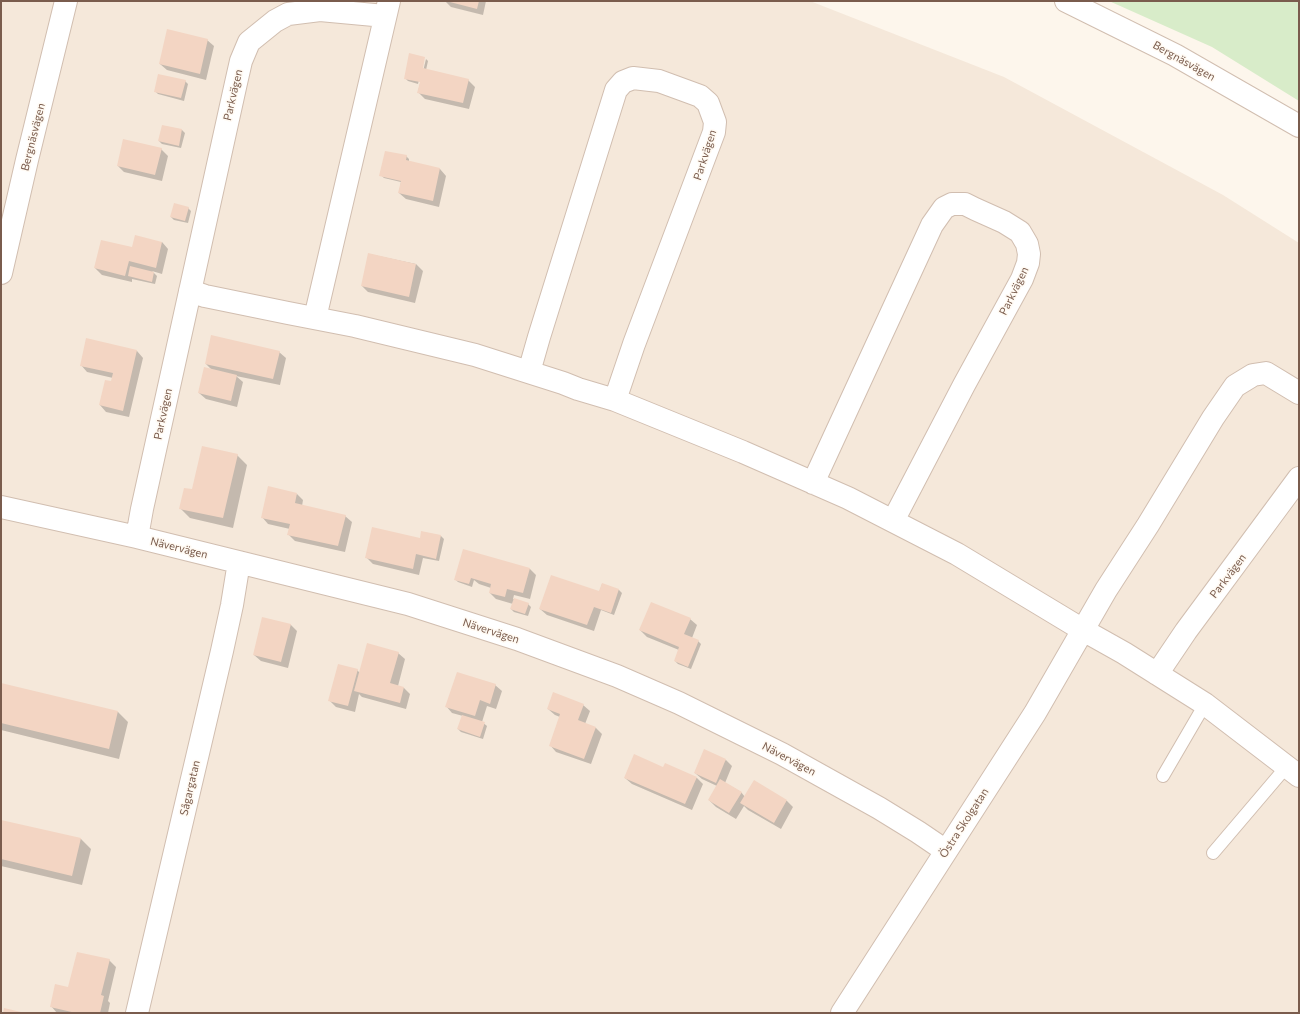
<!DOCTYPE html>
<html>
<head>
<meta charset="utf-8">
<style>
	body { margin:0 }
	#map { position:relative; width:1300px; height:1014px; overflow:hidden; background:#fdf6ec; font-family:Commissioner,sans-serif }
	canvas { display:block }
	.frame { position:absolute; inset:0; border:2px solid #7a5c4d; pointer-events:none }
</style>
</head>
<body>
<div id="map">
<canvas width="1300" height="1014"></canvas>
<div class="frame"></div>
</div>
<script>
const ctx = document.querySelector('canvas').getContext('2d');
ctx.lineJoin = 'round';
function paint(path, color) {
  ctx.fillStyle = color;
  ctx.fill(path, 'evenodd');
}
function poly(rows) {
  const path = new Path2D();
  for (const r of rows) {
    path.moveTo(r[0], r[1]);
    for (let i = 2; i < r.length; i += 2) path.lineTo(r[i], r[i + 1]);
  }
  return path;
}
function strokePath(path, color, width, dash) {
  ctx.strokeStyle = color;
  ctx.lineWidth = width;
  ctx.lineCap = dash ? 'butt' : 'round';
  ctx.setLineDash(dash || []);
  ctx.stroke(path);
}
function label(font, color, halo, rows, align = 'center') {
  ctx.font = font + ' Commissioner,sans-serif';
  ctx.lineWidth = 3;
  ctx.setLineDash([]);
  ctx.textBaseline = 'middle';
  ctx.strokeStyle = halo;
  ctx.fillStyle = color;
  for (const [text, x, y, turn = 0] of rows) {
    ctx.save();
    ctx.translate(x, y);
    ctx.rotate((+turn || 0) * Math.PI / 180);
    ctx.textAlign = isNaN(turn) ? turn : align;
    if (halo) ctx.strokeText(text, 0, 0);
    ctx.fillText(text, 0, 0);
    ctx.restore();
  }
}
paint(poly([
	[1,1,810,1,1004,77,1223,195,1299,243,1299,1013,1,1013]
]), '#f5e8da');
paint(poly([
	[1109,1,1299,1,1299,101,1212,47]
]), '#d8ecc9');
paint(poly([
	[445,1,486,1,483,15,451,7],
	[207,40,214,46,206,80,167,70,160,64],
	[424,58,418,84,408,81,405,78],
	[426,59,428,61,426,70,468,80,475,87,469,109,425,99,418,92],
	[185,81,188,84,184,101,158,94,155,91],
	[163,126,182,130,185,133,181,148,162,144,159,141],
	[161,149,168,156,162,181,124,172,118,166],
	[406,156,409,159,409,162,440,169,446,176,439,207,406,199,399,193,401,182,384,178,381,175],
	[188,208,191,211,188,223,174,220,171,217],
	[162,242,168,249,162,274,152,271,157,276,155,284,132,279,132,282,102,275,95,268,133,248],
	[369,254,416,264,423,271,415,303,368,292,362,286],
	[137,351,143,358,129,417,106,412,100,405,112,383,113,378,87,372,81,365],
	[279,352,286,358,280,385,236,376,243,382,237,407,206,399,199,393,212,370,206,364],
	[237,455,247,465,233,528,190,518,180,508],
	[297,494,303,500,302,506,345,516,352,522,345,552,295,541,289,535,290,529,268,524,262,517],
	[441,536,444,539,439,561,423,558,419,575,373,564,366,557,419,539],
	[530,569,536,575,530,599,514,595,513,599,528,604,531,607,528,616,514,612,511,609,513,604,496,599,490,593,491,588,479,584,474,580,472,587,458,582,455,579],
	[602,584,619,590,622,593,614,615,601,610,594,631,547,615,540,609,599,593],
	[690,619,697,625,692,638,698,641,701,644,691,669,678,664,675,661,679,650,647,637,640,630],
	[290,624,297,631,288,668,261,661,254,655],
	[398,653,405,659,398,686,404,688,410,694,406,709,362,697,359,694,355,712,336,707,330,701,357,670,360,673],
	[1,684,118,712,128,722,119,759,1,730],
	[495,685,502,691,496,709,487,706,482,722,487,726,483,739,461,732,458,729,463,716,452,713,446,706],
	[583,705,590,711,585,724,596,728,602,734,591,764,556,752,550,745,560,717,555,715,548,709],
	[726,760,732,766,725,783,741,792,745,797,754,782,787,801,793,807,781,829,748,810,744,806,736,819,716,807,709,800,717,786,702,779,695,773],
	[625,778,697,778,703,784,692,810,632,784],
	[1,821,81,839,91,849,82,885,1,866],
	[109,960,116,967,108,1001,110,1003,108,1013,57,1013,51,1006,69,989]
]), '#0003');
paint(poly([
	[446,1,479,1,477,9],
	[167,29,208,39,200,74,159,64],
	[409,53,425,57,423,68,469,79,463,103,417,93,420,82,404,79],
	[158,74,186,80,181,98,154,92],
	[162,125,182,129,179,146,158,141],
	[123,139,162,148,155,175,117,166],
	[385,151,407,155,406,160,440,168,433,201,398,193,401,181,379,176],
	[174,203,189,207,185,221,170,217],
	[135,235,162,242,156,268,129,261,125,276,94,268,101,240,132,247],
	[368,253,416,264,409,297,361,286],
	[130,266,154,272,152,282,128,276],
	[211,335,280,351,273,379,205,364],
	[86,338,137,350,123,411,99,405,105,380,111,381,113,373,80,366],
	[204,367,237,375,231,401,198,393],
	[202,446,238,454,223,518,179,509,184,488,192,489],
	[268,486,297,493,295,503,346,515,338,546,287,535,290,524,261,518],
	[372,527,420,538,421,531,441,535,436,559,416,554,413,569,365,558],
	[463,549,530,568,523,593,507,589,505,597,489,593,491,584,471,578,469,584,454,580],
	[551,575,599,591,602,583,619,589,611,613,594,607,587,625,539,609],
	[514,598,529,603,525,614,510,609],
	[651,602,691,618,684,634,699,640,688,667,674,661,679,647,639,630],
	[262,617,291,624,281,662,253,655],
	[367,643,399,652,390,683,404,687,400,703,354,691],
	[338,664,358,669,348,706,328,701],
	[457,672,496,684,490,704,480,700,475,716,445,707],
	[1,683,118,711,109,749,1,723],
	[553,692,584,704,578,720,596,727,584,759,549,746,560,714,547,709],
	[462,715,485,722,480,737,457,729],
	[704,749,726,759,716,783,694,773],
	[634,754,663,767,665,763,697,777,685,804,624,778],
	[720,779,742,792,729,813,708,800],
	[754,780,787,800,774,823,740,803],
	[1,820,81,838,72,876,1,859],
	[77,952,110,959,101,995,104,996,100,1013,76,1013,50,1007,55,984,68,987],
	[4,1008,21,1012,21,1013,3,1013]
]), '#f3d5c3');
const service = poly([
	[1163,776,1205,704],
	[1213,853,1287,766]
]);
const minor = poly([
	[1066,1,1175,55,1299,126],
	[1,273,27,160,66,1],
	[190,291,205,296,288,313,355,326,475,355,563,383,578,389,615,400,743,452,848,498,957,554,1083,630,1124,653,1205,704,1299,776],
	[315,318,389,1],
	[529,372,539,337,616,90,623,82,633,78,659,81,700,96,708,103,715,122,714,132,634,344,615,400],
	[813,483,932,225,944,208,952,204,965,204,975,209,1004,222,1020,232,1027,244,1029,254,1028,263,1022,279,964,385,893,521],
	[1,507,137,537,408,604,517,639,617,676,679,703,782,754,879,808,918,832,946,851],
	[137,537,142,509,236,83,241,61,249,42,275,21,288,14,320,10,385,16],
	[1157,674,1186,631,1299,478],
	[137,1013,222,651,232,605,239,562],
	[842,1013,1035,713,1106,590,1148,525,1213,418,1235,386,1253,375,1266,373,1299,393]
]);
strokePath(service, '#d1beb0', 14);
strokePath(minor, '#d1beb0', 24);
strokePath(service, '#fff', 12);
strokePath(minor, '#fff', 22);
label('11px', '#7a5c4d', '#fffaf3', [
	["Bergnäsvägen",1184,61,29],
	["Parkvägen",233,95,-77],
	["Bergnäsvägen",33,137,-76],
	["Parkvägen",705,155,-72],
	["Parkvägen",1014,291,-64],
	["Parkvägen",163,414,-78],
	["Nävervägen",179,548,14],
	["Parkvägen",1228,576,-53],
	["Nävervägen",491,631,18],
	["Nävervägen",789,759,28],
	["Sågargatan",190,788,-77],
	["Östra Skolgatan",964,823,-57]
]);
</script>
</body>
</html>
